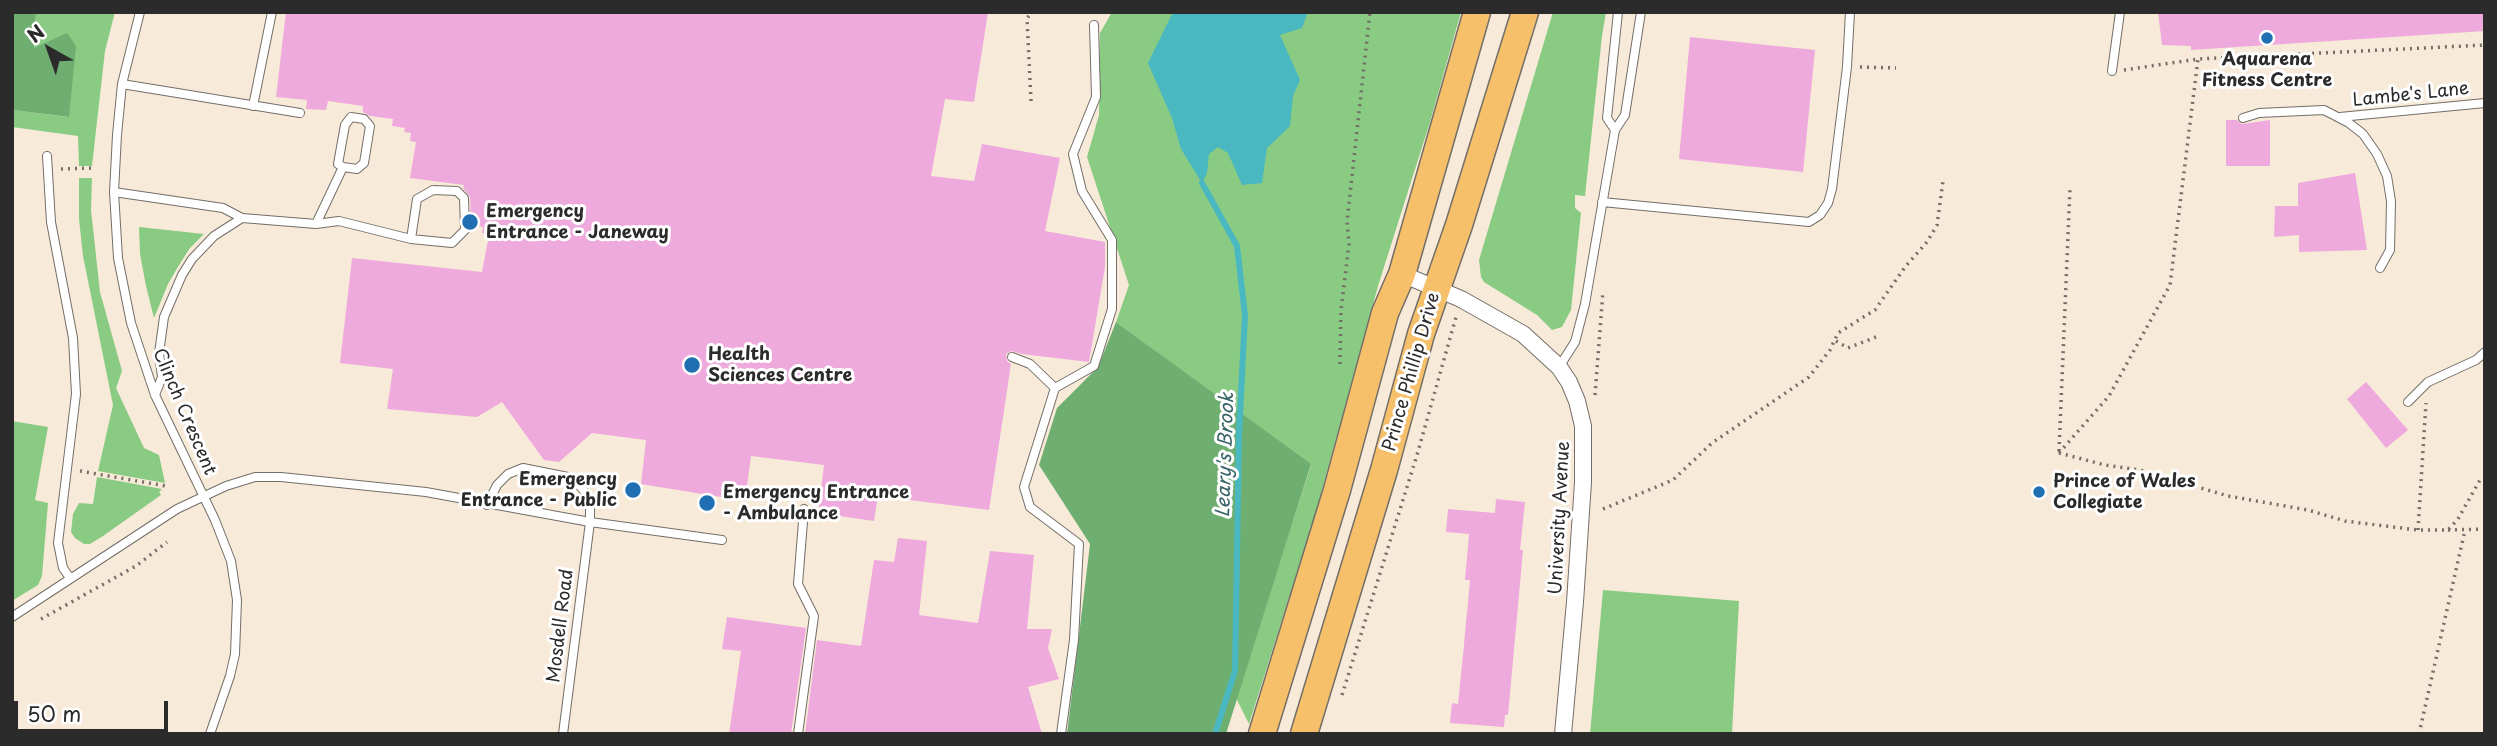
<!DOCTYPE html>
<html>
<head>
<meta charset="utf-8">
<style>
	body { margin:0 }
	#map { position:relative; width:2497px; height:746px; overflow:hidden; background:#f8ead8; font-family:"Playpen Sans",sans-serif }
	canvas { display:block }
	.frame { position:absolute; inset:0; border:14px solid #2b2b2b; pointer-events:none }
	.north { position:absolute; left:14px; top:14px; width:70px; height:70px; -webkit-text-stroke:5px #fff; paint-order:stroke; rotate:320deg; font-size:19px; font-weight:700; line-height:28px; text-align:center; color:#2b2b2b }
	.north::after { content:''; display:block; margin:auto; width:24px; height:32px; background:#2b2b2b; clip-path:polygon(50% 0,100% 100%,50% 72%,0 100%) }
	.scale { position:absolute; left:14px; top:701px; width:154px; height:32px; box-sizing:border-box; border:4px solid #2b2b2b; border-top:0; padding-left:9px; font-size:21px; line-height:24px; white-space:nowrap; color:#2b2b2b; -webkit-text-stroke:5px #fff; paint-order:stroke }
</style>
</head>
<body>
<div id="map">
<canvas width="2497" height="746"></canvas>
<div class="frame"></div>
<div class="north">N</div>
<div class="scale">50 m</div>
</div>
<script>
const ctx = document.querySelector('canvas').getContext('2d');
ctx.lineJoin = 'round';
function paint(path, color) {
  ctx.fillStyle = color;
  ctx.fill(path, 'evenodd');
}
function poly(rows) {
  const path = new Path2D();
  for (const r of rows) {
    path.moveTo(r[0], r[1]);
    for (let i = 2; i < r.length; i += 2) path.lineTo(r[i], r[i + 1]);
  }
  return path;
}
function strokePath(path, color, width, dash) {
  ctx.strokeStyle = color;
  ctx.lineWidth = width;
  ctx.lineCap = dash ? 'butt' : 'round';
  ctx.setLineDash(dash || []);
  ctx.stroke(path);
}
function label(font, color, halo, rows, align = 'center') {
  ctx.font = font + ' "Playpen Sans",sans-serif';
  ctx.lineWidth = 6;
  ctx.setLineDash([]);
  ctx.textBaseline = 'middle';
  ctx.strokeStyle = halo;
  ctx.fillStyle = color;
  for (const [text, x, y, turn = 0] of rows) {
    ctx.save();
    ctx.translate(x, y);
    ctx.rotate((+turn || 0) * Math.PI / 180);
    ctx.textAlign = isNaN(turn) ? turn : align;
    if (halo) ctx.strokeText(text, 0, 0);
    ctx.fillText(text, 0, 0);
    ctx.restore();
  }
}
paint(poly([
	[36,12,115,12,105,51,92,166,79,166,78,136,12,127,12,110,68,117,34,49],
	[1112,12,1461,12,1430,122,1378,286,1316,512,1249,724,1236,698,1311,465,1116,322,1129,285,1087,157,1099,115,1100,33],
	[1553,12,1606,12,1602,36,1585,196,1575,195,1575,208,1581,213,1571,310,1562,327,1552,330,1537,315,1484,282,1481,277,1479,260],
	[79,178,92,178,91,210,100,292,122,371,116,388,144,448,159,455,165,483,98,471,113,405,83,256,79,219],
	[139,227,204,234,190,248,179,265,168,284,154,318,146,286,140,254],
	[12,421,48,427,35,500,48,503,42,576,38,585,12,601],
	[97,477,162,489,159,492,161,495,103,536,90,544,84,544,75,538,71,532,73,514,79,503,93,504],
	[1603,590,1739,601,1732,734,1590,734]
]), '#89cb83');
paint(poly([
	[12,12,36,12,34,48,67,33,76,46,69,117,12,110],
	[1116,322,1311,464,1226,734,1067,734,1090,544,1039,465,1057,408,1098,367]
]), '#6eaf71');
paint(poly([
	[1173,12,1308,12,1302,28,1280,35,1300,80,1293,96,1290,126,1267,148,1262,183,1242,185,1228,153,1218,147,1209,154,1207,173,1202,183,1181,149,1172,118,1148,63]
]), '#49b8c0');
strokePath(poly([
	[1202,183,1237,246,1245,315,1239,434,1235,671,1215,734]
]), '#49b8c0', 6);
paint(poly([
	[286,12,988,12,974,102,945,99,931,176,974,181,982,144,1060,158,1045,231,1105,242,1105,267,1089,362,1022,354,1012,351,1006,354,1007,361,1011,364,989,510,878,496,874,521,818,513,824,465,751,456,745,501,641,484,646,440,592,433,559,462,544,460,502,402,477,417,387,409,393,369,340,363,352,258,482,272,489,235,482,233,483,227,475,225,476,220,471,219,470,197,463,188,464,185,410,178,416,142,410,141,411,133,404,132,405,128,392,126,393,119,370,116,363,112,363,106,328,101,326,110,306,109,307,100,276,97],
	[2158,12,2485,12,2485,31,2191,50,2191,46,2162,45],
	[1690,37,1815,50,1803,172,1679,159],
	[2226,120,2237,120,2242,124,2270,120,2270,166,2226,166],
	[2355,173,2367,250,2299,252,2299,235,2274,237,2275,206,2298,206,2298,183],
	[2366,382,2408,430,2386,448,2347,399],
	[1496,499,1525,502,1520,550,1523,550,1508,715,1505,715,1504,727,1450,723,1452,703,1458,704,1463,655,1470,580,1465,580,1469,534,1446,532,1448,509,1495,513],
	[898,538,927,541,919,615,978,623,990,551,1034,555,1027,629,1052,629,1048,648,1059,679,1028,687,1042,734,805,734,817,640,861,646,874,560,894,562],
	[727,617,806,628,791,734,729,734,741,651,722,649]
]), '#eea9dd');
const lane = poly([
	[140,12,122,84,117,135,114,192,118,258,131,323,155,395,215,520,231,561,237,600,235,654,230,676,210,734],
	[2112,71,2120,12],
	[122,84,300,113],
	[253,106,272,12],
	[351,117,364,119,370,126,364,163,357,169,343,167,338,164,345,125,351,117],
	[2340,117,2485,103],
	[2243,118,2259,113,2324,110,2349,123,2363,134,2377,154,2387,176,2391,201,2390,250,2380,268],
	[1615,130,1607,118,1618,12],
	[47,156,51,222,73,338,76,394,58,543,63,568,70,578],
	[433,190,457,191,464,198,465,230,452,243,411,239,417,199,433,190],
	[114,192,223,208,242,218,316,224,339,221,411,239],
	[1602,202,1809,222,1820,215,1828,203,1832,189,1847,67,1850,12],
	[316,224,343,167],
	[1012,357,1030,364,1055,388],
	[1559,367,1575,342,1585,304,1615,130,1625,115,1641,12],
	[155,395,162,377,159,353,164,317,182,275,192,259,214,236,242,218],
	[2408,402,2428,382,2476,360,2485,352],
	[487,505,497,485,508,474,523,468,568,477,581,487,590,499,590,522,563,734],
	[12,617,177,509,226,486,255,477,281,477,426,492,590,522,722,540],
	[798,734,814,616,798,584,804,509],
	[1061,734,1074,640,1079,544,1030,507,1024,487,1055,388,1094,366,1112,309,1112,240,1082,191,1073,154,1096,97,1094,25]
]);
const street = poly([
	[1402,274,1461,299,1523,334,1559,367,1569,382,1577,401,1583,426,1583,482,1575,602,1563,734]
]);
const primary = poly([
	[1262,734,1337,490,1385,313,1402,274,1477,12],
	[1304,734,1384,470,1421,334,1459,225,1525,12]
]);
strokePath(lane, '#736e68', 10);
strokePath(street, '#736e68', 18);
strokePath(primary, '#736e68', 29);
strokePath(poly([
	[1860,67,1896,68],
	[2124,70,2198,59,2485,45],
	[1031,101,1027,18,1032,12],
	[61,169,94,168],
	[1836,341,1848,348,1876,337],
	[1340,364,1341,310,1349,244,1347,222,1370,12],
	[1595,395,1603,291],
	[2059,451,2070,188],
	[2059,453,2105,465,2140,470,2228,496,2308,510,2345,521,2418,530,2448,530,2458,519,2481,478],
	[2059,453,2109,396,2170,285,2198,59],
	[80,471,166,486],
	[1603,509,1673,480,1712,443,1809,377,1830,350,1838,333,1875,310,1905,267,1927,242,1937,225,1943,181],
	[2418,530,2426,403],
	[2448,530,2485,529],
	[41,619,136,566,167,542],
	[1342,695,1417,455,1456,317],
	[2419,734,2465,530]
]), '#736e68', 3.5, [2, 5]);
strokePath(lane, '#fff', 8);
strokePath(street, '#fff', 16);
strokePath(primary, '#f6c06b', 26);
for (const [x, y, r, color] of [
	[2267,38,7,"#1f6fb2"],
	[470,222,9,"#1f6fb2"],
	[692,365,9,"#1f6fb2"],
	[633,490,9,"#1f6fb2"],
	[2039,492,7,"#1f6fb2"],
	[707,503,9,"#1f6fb2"]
]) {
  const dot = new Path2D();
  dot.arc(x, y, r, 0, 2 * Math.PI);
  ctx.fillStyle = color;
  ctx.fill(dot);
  strokePath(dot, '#fff', 2.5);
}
label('bold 18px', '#2b2b2b', '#fff', [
	["Aquarena",2267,60,"center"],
	["Fitness Centre",2267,81,"center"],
	["Emergency",486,212],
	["Entrance - Janeway",486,233],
	["Health",708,355],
	["Sciences Centre",708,376],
	["Emergency",617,480,"right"],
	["Entrance - Public",617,501,"right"],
	["Prince of Wales",2053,482],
	["Collegiate",2053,503],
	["Emergency Entrance",723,493],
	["- Ambulance",723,514]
], 'left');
label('18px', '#2b2b2b', '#fff', [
	["Lambe's Lane",2411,95,-6],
	["Prince Phillip Drive",1412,372,-74],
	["Clinch Crescent",184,412,67],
	["University Avenue",1560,518,-87],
	["Mosdell Road",561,626,-83]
]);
label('italic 19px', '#376367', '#fff', [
	["Leary's Brook",1226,455,-88]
]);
</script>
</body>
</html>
